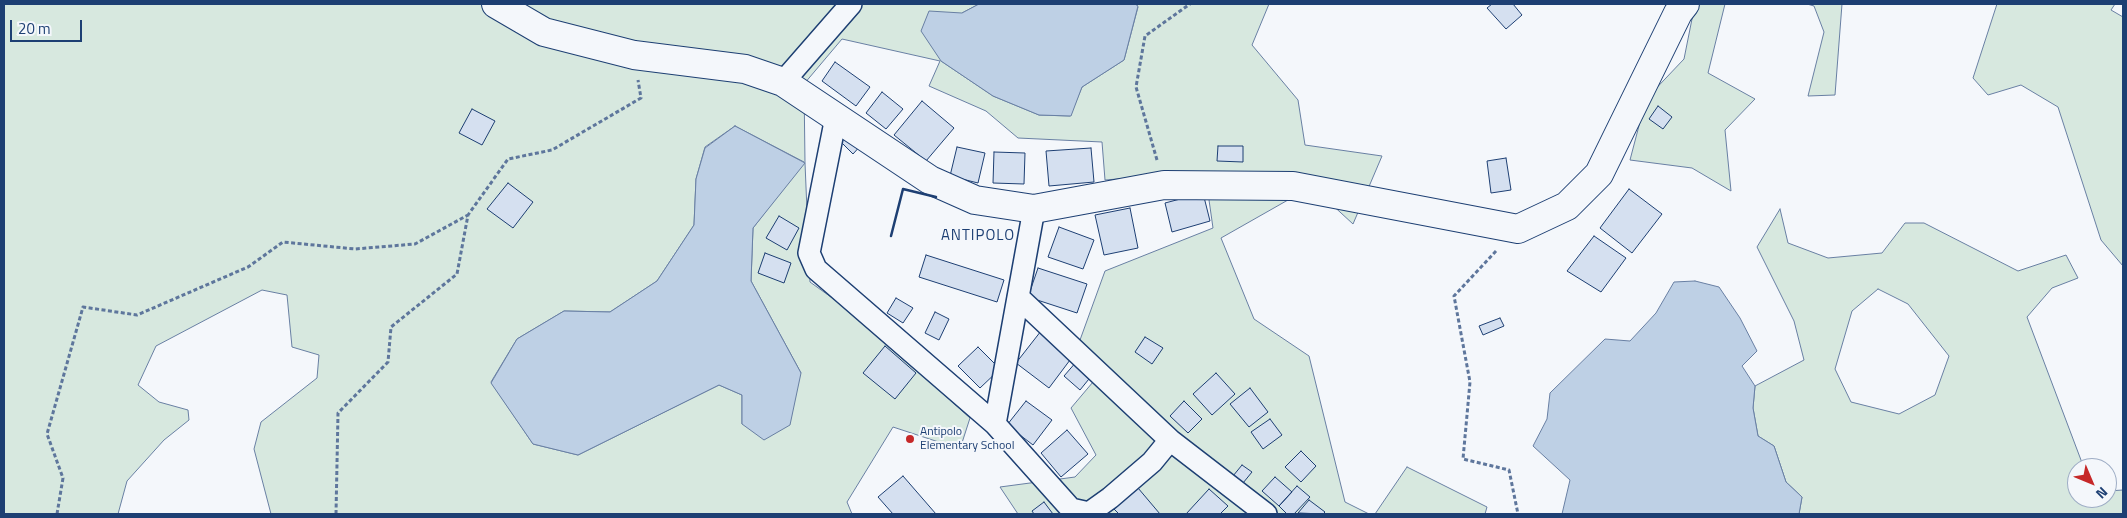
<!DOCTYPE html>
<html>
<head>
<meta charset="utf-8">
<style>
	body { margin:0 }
	#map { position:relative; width:2127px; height:518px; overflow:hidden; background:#f4f7fb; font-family:"Titillium Web",sans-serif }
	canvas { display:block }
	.frame { position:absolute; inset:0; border:5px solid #1d3f73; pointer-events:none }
	.north { position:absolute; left:2067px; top:458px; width:50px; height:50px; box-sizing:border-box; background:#f4f7fb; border:1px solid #9eadc5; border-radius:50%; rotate:135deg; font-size:14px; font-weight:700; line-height:20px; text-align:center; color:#1d3f73 }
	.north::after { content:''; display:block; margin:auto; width:18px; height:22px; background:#c62828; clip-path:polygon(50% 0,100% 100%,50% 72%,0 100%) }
	.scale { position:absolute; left:10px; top:20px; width:72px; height:22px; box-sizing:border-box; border:2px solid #1d3f73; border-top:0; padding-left:6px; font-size:15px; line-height:18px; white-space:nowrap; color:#1d3f73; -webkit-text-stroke:4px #f4f7fb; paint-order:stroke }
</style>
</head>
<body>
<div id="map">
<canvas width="2127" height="518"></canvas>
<div class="frame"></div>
<div class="north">N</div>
<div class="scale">20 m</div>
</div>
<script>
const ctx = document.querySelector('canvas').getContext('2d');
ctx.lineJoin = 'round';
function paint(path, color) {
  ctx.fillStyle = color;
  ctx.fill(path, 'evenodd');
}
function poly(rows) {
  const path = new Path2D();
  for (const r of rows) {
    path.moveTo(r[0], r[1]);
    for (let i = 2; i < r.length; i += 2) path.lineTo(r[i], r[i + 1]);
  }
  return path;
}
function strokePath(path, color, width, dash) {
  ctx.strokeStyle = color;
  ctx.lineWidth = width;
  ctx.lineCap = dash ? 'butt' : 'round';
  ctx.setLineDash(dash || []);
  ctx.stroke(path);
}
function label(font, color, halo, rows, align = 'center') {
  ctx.font = font + ' "Titillium Web",sans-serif';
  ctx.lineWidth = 4;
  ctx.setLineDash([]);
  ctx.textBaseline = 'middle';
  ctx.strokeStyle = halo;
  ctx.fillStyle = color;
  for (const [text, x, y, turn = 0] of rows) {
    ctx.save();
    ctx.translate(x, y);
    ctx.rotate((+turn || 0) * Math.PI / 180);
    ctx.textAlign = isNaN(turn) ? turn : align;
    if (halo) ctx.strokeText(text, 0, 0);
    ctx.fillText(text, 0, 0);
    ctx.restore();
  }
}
const green = poly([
	[4,4,979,4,962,13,941,61,993,96,1039,115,1070,116,1082,87,1124,60,1138,7,1135,4,1269,4,1252,45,1298,100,1305,145,1382,156,1353,224,1328,201,1295,196,1221,238,1254,319,1309,356,1345,502,1369,514,1018,514,1000,487,1075,477,1096,455,1071,408,1104,369,1080,340,1105,271,1213,228,1205,172,1105,180,1102,142,1018,138,986,111,929,86,940,61,842,39,804,84,805,163,810,282,856,315,970,418,960,449,893,427,847,502,852,514,271,514,254,449,261,422,317,378,319,355,292,347,287,295,262,290,156,346,138,385,159,402,188,410,189,420,164,440,127,481,118,514,4,514,4,4],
	[735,126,804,162,753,228,751,281,801,373,742,424,742,395,719,385,578,455,533,444,491,382,517,339,564,311,610,312,657,281,694,225,696,179,705,147,735,126],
	[1695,4,1725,4,1708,73,1755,99,1725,130,1731,191,1692,168,1630,160,1646,99,1684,59,1695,4],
	[1807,4,1842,4,1835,95,1808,96,1824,32,1814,6,1807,4],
	[1997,4,2115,4,2111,10,2123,17,2123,266,2101,240,2058,107,2021,85,1988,95,1973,78,1997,4],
	[1780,209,1788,243,1828,258,1882,253,1905,223,1924,223,2018,271,2066,255,2078,278,2052,288,2027,317,2084,468,2077,468,2077,498,2107,498,2107,491,2123,490,2123,514,1799,514,1802,497,1786,482,1774,446,1758,436,1753,408,1755,386,1804,360,1794,321,1757,247,1780,209],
	[1878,289,1908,304,1949,356,1935,395,1899,414,1851,402,1835,369,1852,311,1878,289],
	[1407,467,1487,507,1485,514,1375,514,1407,467]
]);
paint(green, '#d7e8df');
strokePath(green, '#687fa3', 1);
const water = poly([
	[979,4,1135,4,1138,6,1124,60,1082,87,1071,116,1039,115,993,96,941,61,921,31,929,11,962,13,979,4],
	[735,126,805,163,753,228,751,281,801,373,790,425,764,440,742,424,742,395,719,385,578,455,533,444,491,383,517,339,564,311,610,312,657,281,694,225,696,179,705,148,735,126],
	[1695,281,1719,287,1740,318,1757,351,1742,366,1755,386,1753,408,1758,436,1774,446,1786,482,1802,497,1799,514,1562,514,1570,480,1533,446,1547,419,1550,393,1605,339,1630,341,1656,313,1674,282,1695,281]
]);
paint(water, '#bed0e5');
strokePath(water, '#687fa3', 1);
const building = poly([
	[1492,4,1513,4,1522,15,1506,29,1487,8,1492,4],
	[835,62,870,87,856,106,822,81,835,62],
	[882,92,903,109,886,129,866,113,882,92],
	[922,101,954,128,926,161,894,135,922,101],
	[1658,106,1672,117,1663,129,1649,119,1658,106],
	[472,109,495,121,482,145,459,133,472,109],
	[851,133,862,144,853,154,841,142,851,133],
	[1218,146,1243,146,1243,162,1217,161,1218,146],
	[957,147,985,153,978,183,950,176,957,147],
	[1091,148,1094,182,1049,186,1046,151,1091,148],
	[994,152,1025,153,1024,184,993,183,994,152],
	[1506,158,1511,190,1491,193,1487,161,1506,158],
	[508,183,533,202,513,228,487,209,508,183],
	[1629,189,1662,214,1632,253,1600,228,1629,189],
	[1203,193,1210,221,1172,232,1165,203,1203,193],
	[1130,208,1138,248,1104,255,1095,215,1130,208],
	[779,216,799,228,787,250,766,238,779,216],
	[1059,227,1094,240,1083,269,1048,257,1059,227],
	[1594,236,1626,258,1601,292,1567,271,1594,236],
	[765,253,791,263,784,283,758,273,765,253],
	[926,255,1004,280,997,302,919,277,926,255],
	[1038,268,1087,284,1077,313,1028,297,1038,268],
	[896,298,913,308,903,323,887,313,896,298],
	[935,312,949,319,939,340,925,333,935,312],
	[1500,318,1504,326,1483,335,1479,326,1500,318],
	[1041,331,1073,356,1049,388,1016,363,1041,331],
	[1145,337,1163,348,1152,364,1135,352,1145,337],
	[885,346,916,373,895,399,863,373,885,346],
	[978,347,1000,369,980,388,958,366,978,347],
	[1077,361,1093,374,1080,390,1064,376,1077,361],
	[1216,373,1235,394,1212,415,1193,394,1216,373],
	[1250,388,1268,412,1249,427,1230,404,1250,388],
	[1026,401,1052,420,1033,445,1007,425,1026,401],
	[1184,401,1202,419,1188,433,1170,416,1184,401],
	[1270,419,1282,435,1263,449,1251,432,1270,419],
	[1067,430,1088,454,1061,477,1041,453,1067,430],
	[1301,451,1316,466,1301,482,1285,467,1301,451],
	[1242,465,1252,472,1243,483,1233,476,1242,465],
	[903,476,936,514,893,514,878,497,903,476],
	[1275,477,1292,492,1279,506,1262,491,1275,477],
	[1297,486,1310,497,1294,514,1287,514,1279,506,1297,486],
	[1138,488,1160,514,1119,514,1114,509,1138,488],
	[1209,489,1228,506,1220,514,1186,514,1209,489],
	[1309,500,1325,512,1323,514,1298,513,1309,500],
	[1044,502,1053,514,1034,514,1032,511,1044,502]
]);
paint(building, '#d5e0f0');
strokePath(building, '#1d3f73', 1);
const street = poly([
	[783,82,851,4],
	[836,117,809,253,816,269,995,424,1071,509,1089,513,1110,498,1152,462,1170,440,1266,514],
	[1018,297,1170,440],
	[995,424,1034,209]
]);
const secondary = poly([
	[496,4,544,32,634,55,745,69,783,82,930,180,975,200,1034,209,1164,185,1293,186,1518,229,1567,206,1599,174,1678,13,1685,4]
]);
strokePath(street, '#1d3f73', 24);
strokePath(secondary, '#1d3f73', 30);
strokePath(poly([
	[1157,160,1136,87,1145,36,1190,4],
	[1496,251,1454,296,1470,382,1463,459,1509,470,1518,514],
	[57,514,63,478,47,434,83,307,137,315,248,267,283,242,355,249,415,244,468,215],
	[336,514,338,413,388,362,391,327,457,274,468,215,508,159,552,150,641,98,638,80]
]), '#5e769c', 3, [4, 2.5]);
strokePath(street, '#f4f7fb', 21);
strokePath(secondary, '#f4f7fb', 28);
strokePath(poly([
	[891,236,903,189,936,197]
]), '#1d3f73', 2.5);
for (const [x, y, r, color] of [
	[910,439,5,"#c62828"]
]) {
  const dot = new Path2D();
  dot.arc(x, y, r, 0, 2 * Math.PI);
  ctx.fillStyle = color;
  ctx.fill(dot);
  strokePath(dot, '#f4f7fb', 2);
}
label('12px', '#1d3f73', '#f4f7fb', [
	["Antipolo",920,432],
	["Elementary School",920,446]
], 'left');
ctx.letterSpacing = '1px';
label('15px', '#1d3f73', '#f4f7fb', [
	["ANTIPOLO",978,236]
]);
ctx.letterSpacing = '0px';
</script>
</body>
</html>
